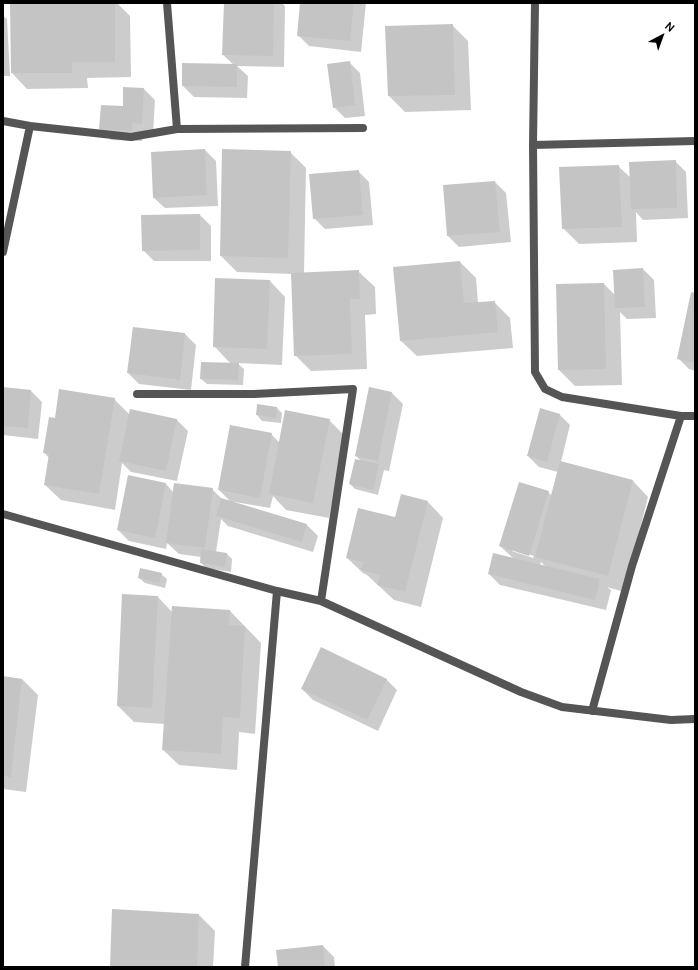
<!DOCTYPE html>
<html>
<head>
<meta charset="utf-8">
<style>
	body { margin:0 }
	#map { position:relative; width:698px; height:970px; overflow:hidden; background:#fff; font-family:Manrope,sans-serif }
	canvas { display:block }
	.frame { position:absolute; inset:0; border:4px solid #000; pointer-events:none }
	.north { position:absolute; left:642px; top:16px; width:40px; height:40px; -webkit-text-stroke:3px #fff; paint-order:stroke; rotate:41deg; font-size:11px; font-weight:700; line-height:16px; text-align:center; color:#000 }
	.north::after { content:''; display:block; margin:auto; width:14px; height:18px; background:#000; clip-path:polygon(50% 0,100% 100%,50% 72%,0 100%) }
</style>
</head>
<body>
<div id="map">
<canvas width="698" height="970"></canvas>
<div class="frame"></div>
<div class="north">N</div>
</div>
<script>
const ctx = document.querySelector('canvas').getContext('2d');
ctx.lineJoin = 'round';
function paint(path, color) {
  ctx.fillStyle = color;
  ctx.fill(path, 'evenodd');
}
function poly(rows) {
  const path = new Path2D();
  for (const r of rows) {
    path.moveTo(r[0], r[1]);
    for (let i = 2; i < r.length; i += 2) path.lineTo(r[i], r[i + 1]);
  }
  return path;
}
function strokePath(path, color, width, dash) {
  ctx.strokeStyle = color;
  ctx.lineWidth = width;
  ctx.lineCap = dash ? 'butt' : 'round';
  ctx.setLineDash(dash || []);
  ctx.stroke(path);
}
paint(poly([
	[11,3,117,3,130,16,131,77,87,78,88,88,27,89,12,73],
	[225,3,282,3,285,6,284,67,237,66,248,76,247,98,194,97,183,86,183,64,234,65,223,55],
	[301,3,366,3,361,52,309,46,298,35],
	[3,16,7,19,10,76,3,76],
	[452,25,468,41,471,110,405,112,389,96,386,27],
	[349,62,360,73,365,116,345,118,334,107],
	[144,89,155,100,153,134,143,134,142,141,111,140,100,129],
	[205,150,216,161,218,206,165,208,154,198],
	[223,150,290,152,306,168,304,273,359,272,375,287,376,314,365,315,367,369,311,371,295,355,292,274,237,272,221,256],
	[675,161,686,172,688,218,643,220,636,212,637,242,579,244,563,228,618,166,631,178],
	[358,171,369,182,373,225,325,229,314,218],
	[495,182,506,193,511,242,459,247,448,236,444,186],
	[200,215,211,226,211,261,154,261,143,250],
	[460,262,476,278,478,303,494,302,510,318,513,348,417,356,401,341],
	[643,269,654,280,656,318,627,319,620,312,622,385,575,386,559,370,604,284,616,296],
	[270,281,285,297,282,365,237,363,244,369,243,385,207,384,201,379,231,364,214,346],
	[695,294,695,371,689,369,678,358],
	[133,328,185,334,196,345,191,390,139,384,128,373],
	[3,388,31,391,42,402,38,439,3,435],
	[370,389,392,393,403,404,389,471,384,470,378,495,355,489,350,484,361,461,356,456],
	[114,399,130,415,177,420,188,431,177,481,131,472,122,463,115,510,61,500,45,485,49,458,44,452],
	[277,408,282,413,281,423,262,421,257,415],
	[559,414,570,425,561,462,633,481,648,497,624,592,607,587,611,590,606,610,500,585,489,574,513,558,500,546,548,492,552,496,558,472,539,467,528,456],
	[512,549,534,556,533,558,512,551],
	[541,562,546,567,540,565],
	[329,420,345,436,329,518,286,510,273,496,270,508,235,502,235,503,307,525,318,536,313,552,228,526,221,519,216,552,227,554,232,559,231,572,206,568,201,563,201,557,179,554,167,543,166,549,129,541,118,530,129,477,166,484,174,493,212,489,222,499,231,502,219,490,271,434,280,443],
	[428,502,443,518,421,607,394,600,367,575,363,573,347,558],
	[161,574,167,579,165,588,145,583,139,578],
	[157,596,172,612,230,611,261,643,255,734,239,732,237,770,179,765,163,750,165,724,134,722,118,706],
	[3,677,22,679,38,695,26,792,3,789],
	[386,679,397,690,378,731,313,700,302,689],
	[199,915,215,931,213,967,111,967],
	[323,946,334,957,335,967,279,967]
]), '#0003');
paint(poly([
	[10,3,115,3,115,62,72,62,72,73,11,73],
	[224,3,274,3,273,56,222,55],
	[300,3,354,3,350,41,297,36],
	[453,24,455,95,388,96,385,26],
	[350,61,355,105,333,108,327,64],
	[182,63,237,64,237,87,182,86],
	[123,87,144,88,142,124,132,123,132,131,99,129,101,105,123,106],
	[205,149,207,195,153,198,151,152],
	[222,149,291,151,288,258,220,256],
	[676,160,677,208,631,209,629,162],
	[619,165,622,227,562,229,559,167],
	[359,170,363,215,313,219,309,174],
	[495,181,500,232,447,236,443,185],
	[200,214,200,250,142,251,141,215],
	[460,261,464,303,495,301,498,332,400,341,393,267],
	[643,268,645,307,615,308,613,270],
	[359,270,360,299,350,299,352,354,294,356,291,273],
	[215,278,270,280,267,349,213,347],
	[604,283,606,369,558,370,556,284],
	[691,292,695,293,695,363,677,359],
	[133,327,185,333,180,380,127,373],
	[201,362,239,363,238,380,200,379],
	[3,387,31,390,28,428,3,426],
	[369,387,392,392,378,461,355,456],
	[59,389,115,398,99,494,44,485,49,454,43,453,49,417,55,418],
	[257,404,277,407,276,418,256,415],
	[540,408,560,414,547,462,527,456],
	[130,409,177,419,166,471,119,461],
	[285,410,330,419,313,503,269,494],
	[230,425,272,433,260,498,218,490],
	[355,459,379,464,373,490,349,484],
	[560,461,633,480,608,576,535,557],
	[128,475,166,483,155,538,117,530],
	[519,482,549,491,529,556,499,546],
	[174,483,213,488,205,548,166,543],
	[401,494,428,501,405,592,377,585,380,575,361,570,363,562,346,558,358,508,395,517],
	[221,498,307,524,302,542,216,516],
	[201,549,227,553,225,567,200,563],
	[493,553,600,579,595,600,488,574],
	[140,568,162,573,159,583,138,578],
	[122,594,158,596,152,708,117,706],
	[172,606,230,610,229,625,245,626,240,718,223,717,221,754,162,750],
	[321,647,387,679,367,720,301,689],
	[3,676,22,679,11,777,3,776],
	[112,909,199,914,197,967,110,967],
	[323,945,325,967,278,967,276,950]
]), '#c4c4c4');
strokePath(poly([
	[535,3,533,145,535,372,545,389,562,397,681,416,695,416],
	[3,121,30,126],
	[177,129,363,128],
	[533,145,695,141],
	[3,252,30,126,131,137,177,129,167,3],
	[137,394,254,394,353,389,321,601],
	[3,514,277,591,321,601,521,692,562,707,671,720,695,719],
	[592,711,632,566,681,416],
	[245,967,277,591]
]), '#555', 8);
</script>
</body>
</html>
